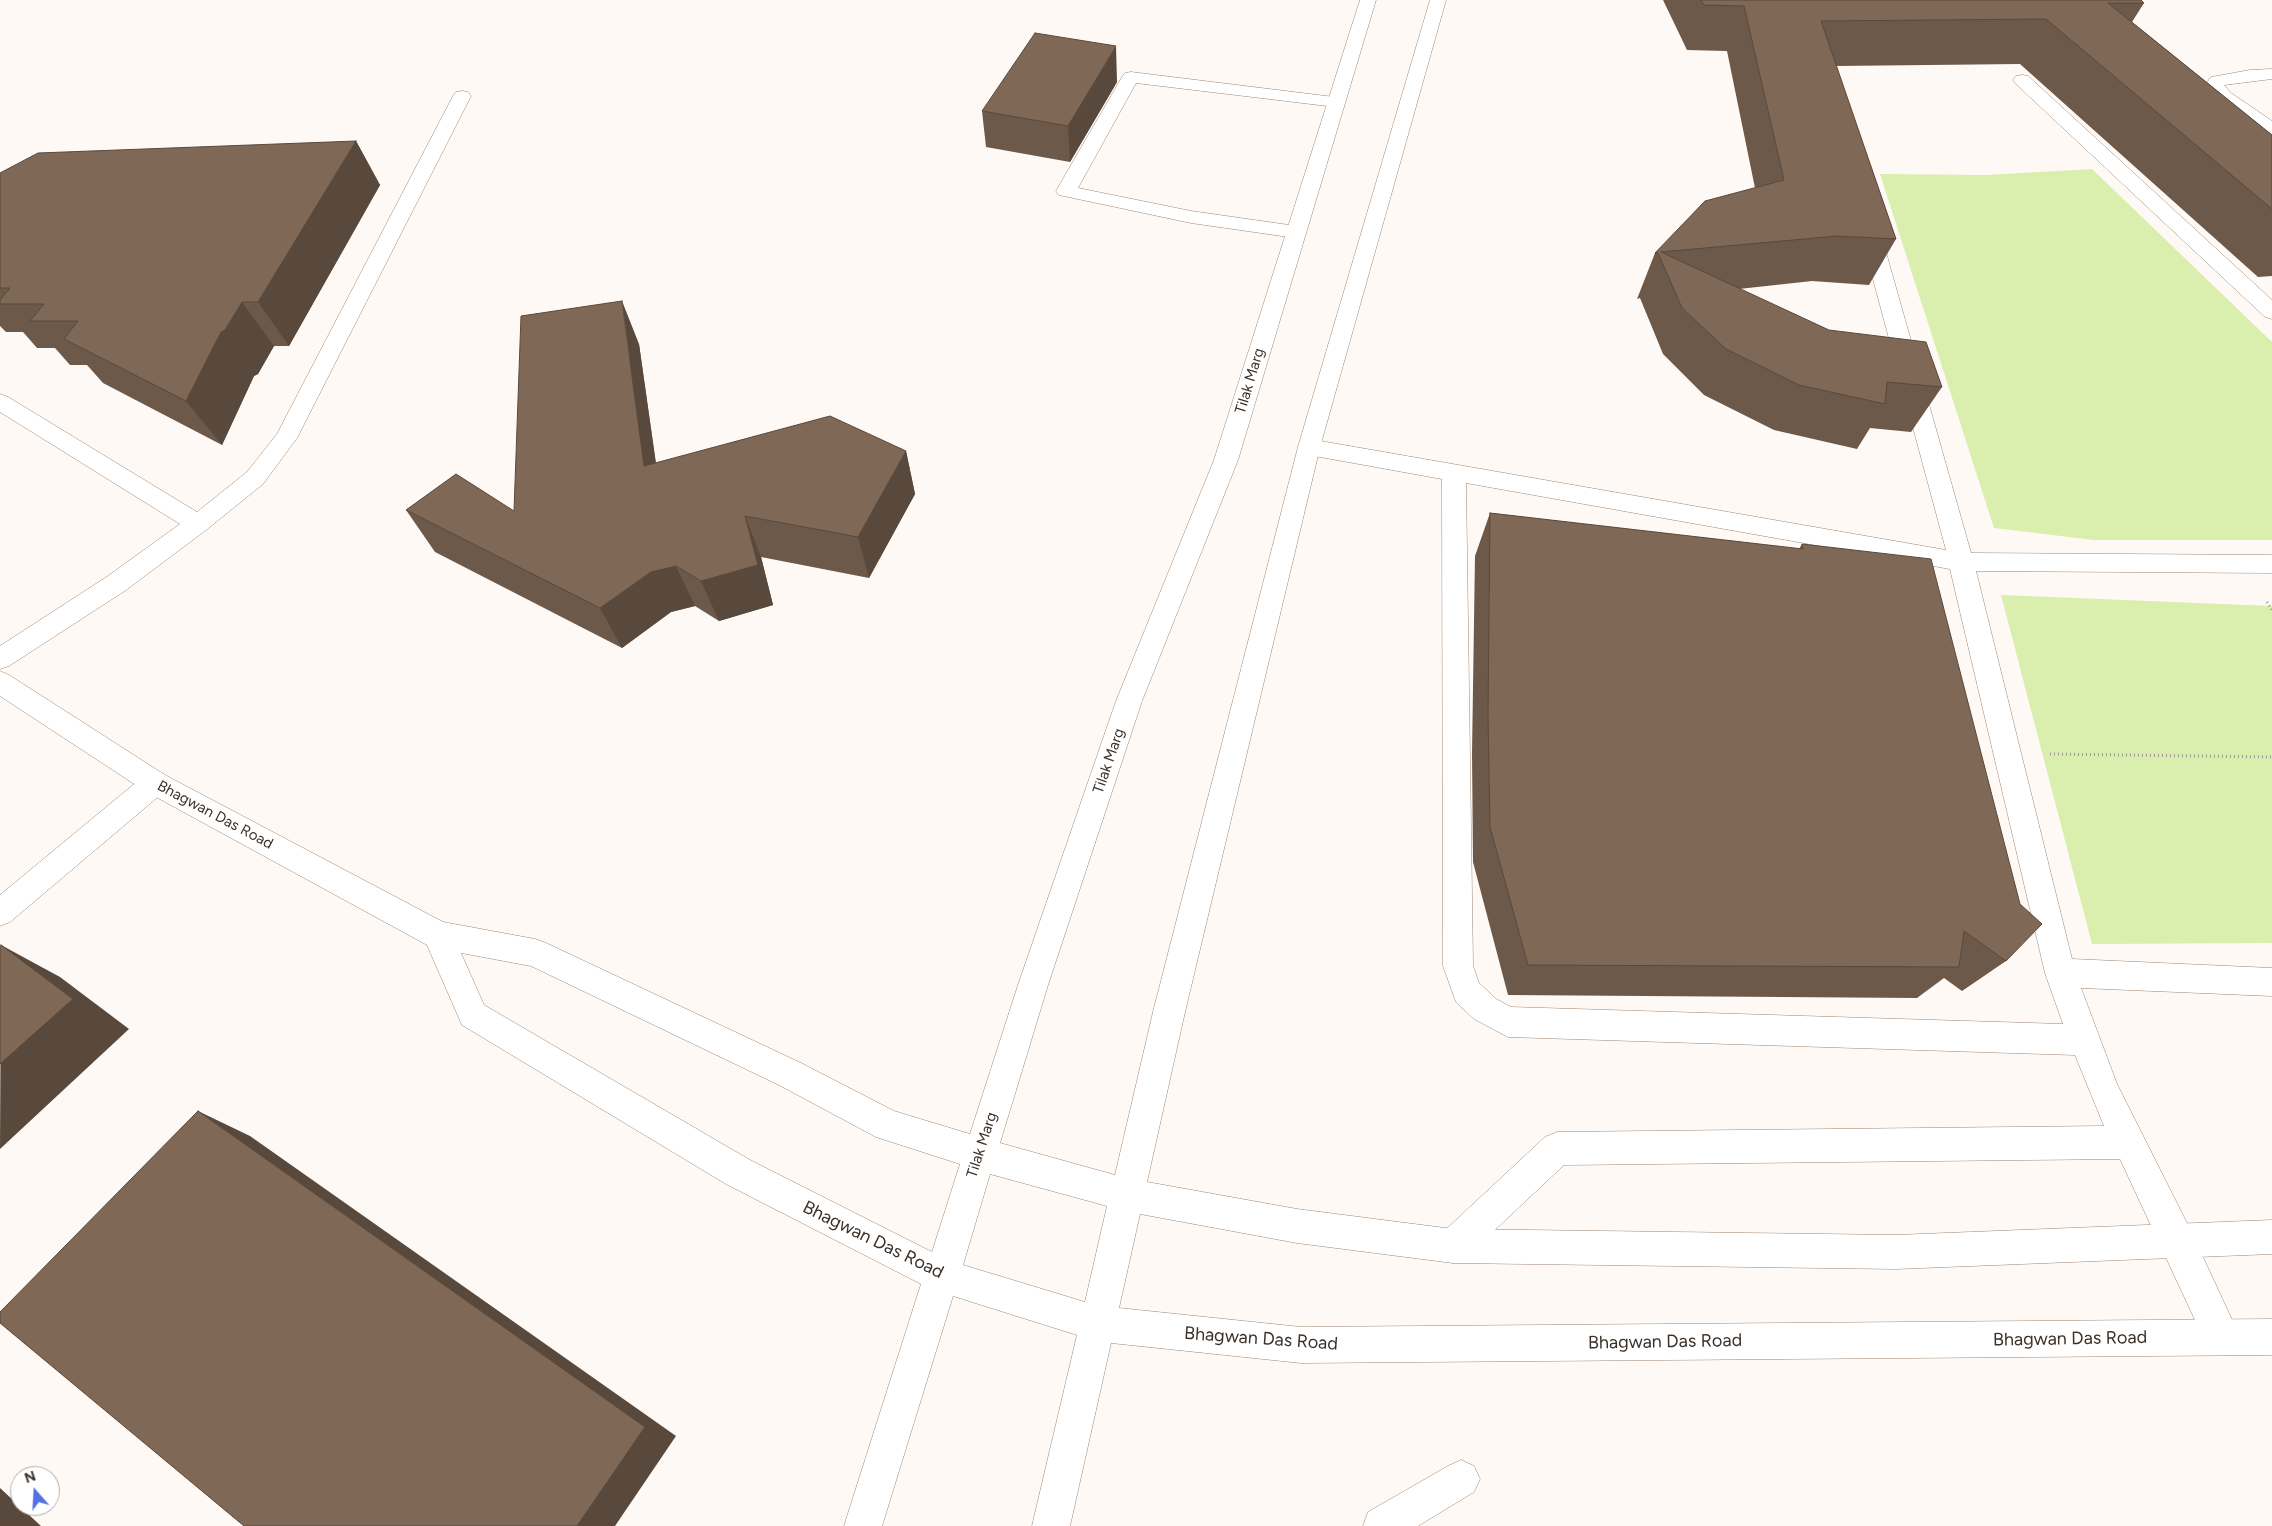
<!DOCTYPE html>
<html>
<head>
<meta charset="utf-8">
<style>
	body { margin:0 }
	#map { position:relative; width:2272px; height:1526px; overflow:hidden; background:#fef9f5; font-family:Figtree,sans-serif }
	canvas { display:block }
	.north { position:absolute; left:10px; top:1466px; width:50px; height:50px; box-sizing:border-box; background:#fff; border:1px solid #b1ada9; border-radius:50%; rotate:341deg; font-size:14px; font-weight:700; line-height:20px; text-align:center; color:#3b3129 }
	.north::after { content:''; display:block; margin:auto; width:18px; height:22px; background:#5371e6; clip-path:polygon(50% 0,100% 100%,50% 72%,0 100%) }
</style>
</head>
<body>
<div id="map">
<canvas width="2272" height="1526"></canvas>
<div class="north">N</div>
</div>
<script>
const ctx = document.querySelector('canvas').getContext('2d');
ctx.lineJoin = 'round';
function paint(path, color) {
  ctx.fillStyle = color;
  ctx.fill(path, 'evenodd');
}
function poly(rows) {
  const path = new Path2D();
  for (const r of rows) {
    path.moveTo(r[0], r[1]);
    for (let i = 2; i < r.length; i += 2) path.lineTo(r[i], r[i + 1]);
  }
  return path;
}
function strokePath(path, color, width, dash) {
  ctx.strokeStyle = color;
  ctx.lineWidth = width;
  ctx.lineCap = dash ? 'butt' : 'round';
  ctx.setLineDash(dash || []);
  ctx.stroke(path);
}
function label(font, color, halo, rows, align = 'center') {
  ctx.font = font + ' Figtree,sans-serif';
  ctx.lineWidth = 5;
  ctx.setLineDash([]);
  ctx.textBaseline = 'middle';
  ctx.strokeStyle = halo;
  ctx.fillStyle = color;
  for (const [text, x, y, turn = 0] of rows) {
    ctx.save();
    ctx.translate(x, y);
    ctx.rotate((+turn || 0) * Math.PI / 180);
    ctx.textAlign = isNaN(turn) ? turn : align;
    if (halo) ctx.strokeText(text, 0, 0);
    ctx.fillText(text, 0, 0);
    ctx.restore();
  }
}
paint(poly([
	[2092,169,2272,342,2272,540,2094,540,1994,528,1880,174,1987,175],
	[2001,595,2272,606,2272,943,2092,944]
]), '#daeeae');
const lane = poly([
	[2272,69,2272,79,2224,85,2231,93,2272,121,2272,134,2266,133,2219,101,2205,85,2211,77,2217,76,2250,70,2272,69],
	[1131,72,1342,98,1345,102,1342,106,1336,107,1136,83,1078,188,1191,211,1296,226,1303,228,1306,232,1303,236,1296,238,1191,223,1059,195,1056,191,1122,77,1125,73,1131,72],
	[2022,75,2028,76,2272,300,2272,319,2265,317,2016,84,2013,80,2016,76,2022,75],
	[462,91,468,92,471,96,297,438,263,484,206,530,126,590,9,666,0,669,0,646,108,576,180,524,0,412,0,394,8,397,197,512,247,472,277,434,453,96,456,92,462,91],
	[1870,225,1877,227,1880,231,1971,553,2272,555,2272,573,1976,571,2072,959,2272,968,2272,996,2081,988,2117,1084,2190,1229,2240,1337,2235,1350,2222,1355,2209,1350,2120,1159,1564,1165,1465,1258,1453,1263,1441,1258,1436,1246,1441,1234,1545,1137,1557,1132,2104,1126,2075,1055,1508,1037,1474,1019,1456,1002,1443,966,1442,479,1309,455,1301,453,1298,447,1301,441,1309,439,1946,550,1860,231,1863,227,1870,225],
	[1466,483,1950,569,2045,973,2063,1024,1511,1007,1496,999,1479,983,1473,966,1466,483]
]);
const street = poly([
	[155,771,165,775,169,783,165,791,10,922,0,926,0,895,145,775,155,771],
	[1461,1460,1474,1466,1480,1479,1474,1492,1418,1526,1363,1526,1368,1512,1448,1466,1461,1460]
]);
const secondary = poly([
	[1360,0,1376,0,1238,460,1142,701,1048,985,1000,1143,1115,1175,1153,1012,1298,447,1430,0,1446,0,1320,447,1185,1012,1147,1182,1297,1209,1453,1229,1896,1235,2272,1220,2272,1254,1896,1269,1453,1263,1297,1243,1140,1214,1119,1308,1301,1327,2272,1319,2272,1355,1301,1363,1111,1343,1070,1526,1032,1526,1077,1335,953,1296,882,1526,844,1526,921,1284,726,1184,462,1025,427,945,145,791,0,696,0,671,9,675,165,775,443,922,535,939,546,943,801,1063,894,1111,970,1134,1018,985,1116,701,1214,460,1360,0],
	[461,953,531,966,779,1085,876,1137,960,1164,932,1252,750,1160,484,1005,461,953],
	[990,1174,1107,1206,1085,1302,963,1265,990,1174]
]);
strokePath(lane, '#9f8674', 1);
strokePath(street, '#9f8674', 1);
strokePath(secondary, '#9f8674', 1);
strokePath(poly([
	[2267,602,2272,610],
	[2050,754,2272,757]
]), '#a19a94', 3, [1, 3]);
paint(lane, '#fff');
paint(street, '#fff');
paint(secondary, '#fff');
paint(poly([
	[1663,0,2141,0,2144,3,2132,22,2272,135,2272,276,2258,277,2020,64,1836,66,1896,239,1869,285,1812,281,1739,289,1942,387,1911,432,1870,428,1857,449,1774,430,1704,395,1663,354,1640,298,1637,299,1655,253,1755,188,1727,51,1687,50],
	[1117,82,1070,162,986,147,982,111],
	[356,141,380,185,289,346,274,346,258,374,254,376,222,445,103,383,87,365,70,365,55,348,37,348,23,332,6,332,0,326,0,173],
	[639,344,656,463,906,451,915,494,869,578,761,557,773,605,719,621,695,606,671,612,622,648,435,552,406,510,514,511],
	[1490,513,1799,549,1802,544,2006,961,1962,991,1944,978,1917,998,1508,995,1473,862,1472,753,1475,556]
]), '#6d594a');
paint(poly([
	[1116,46,1117,82,1070,162,1068,126],
	[356,141,380,185,289,346,258,302],
	[622,301,639,344,662,508,644,466],
	[242,302,274,346,258,374,254,376,222,445,186,401,221,332],
	[906,451,915,494,869,578,858,537],
	[745,516,761,557,773,605,719,621,701,581],
	[676,566,695,606,671,612,622,648,600,608,651,572],
	[1,945,60,977,129,1029,0,1149],
	[198,1111,250,1136,676,1436,615,1526,577,1526],
	[0,1488,41,1526,0,1526]
]), '#59493c');
const building = poly([
	[1701,0,2141,0,2144,3,2108,3,2272,135,2272,209,2046,19,1821,21,1896,239,1837,236,1661,252,1829,330,1926,342,1942,387,1887,382,1885,404,1799,385,1726,349,1682,308,1658,253,1655,253,1705,201,1784,180,1744,6,1704,5,1701,0],
	[1035,33,1116,46,1068,126,982,111,1035,33],
	[356,141,258,302,242,302,225,330,221,332,186,401,64,339,78,321,30,321,44,304,0,304,0,300,10,288,0,288,0,173,38,153,356,141],
	[622,301,644,466,830,416,906,451,858,537,745,516,758,565,701,581,676,566,651,572,600,608,406,510,456,474,514,511,521,316,622,301],
	[1490,513,1803,549,1802,544,1931,559,2020,904,2042,924,2006,961,1964,931,1959,967,1528,965,1490,827,1488,715,1490,513],
	[1,945,73,999,0,1064,0,947,1,945],
	[198,1111,645,1427,577,1526,244,1526,0,1323,0,1312,198,1111]
]);
paint(building, '#7f6856');
strokePath(building, '#59493c', 1);
label('15px', '#3b3129', '#fff', [
	["Tilak Marg",1250,381,-73],
	["Tilak Marg",1109,761,-71],
	["Bhagwan Das Road",215,815,28],
	["Tilak Marg",982,1145,-72]
]);
label('18px', '#3b3129', '#fff', [
	["Bhagwan Das Road",873,1240,26],
	["Bhagwan Das Road",1261,1339,4],
	["Bhagwan Das Road",2070,1339,-1],
	["Bhagwan Das Road",1665,1342,-1]
]);
</script>
</body>
</html>
